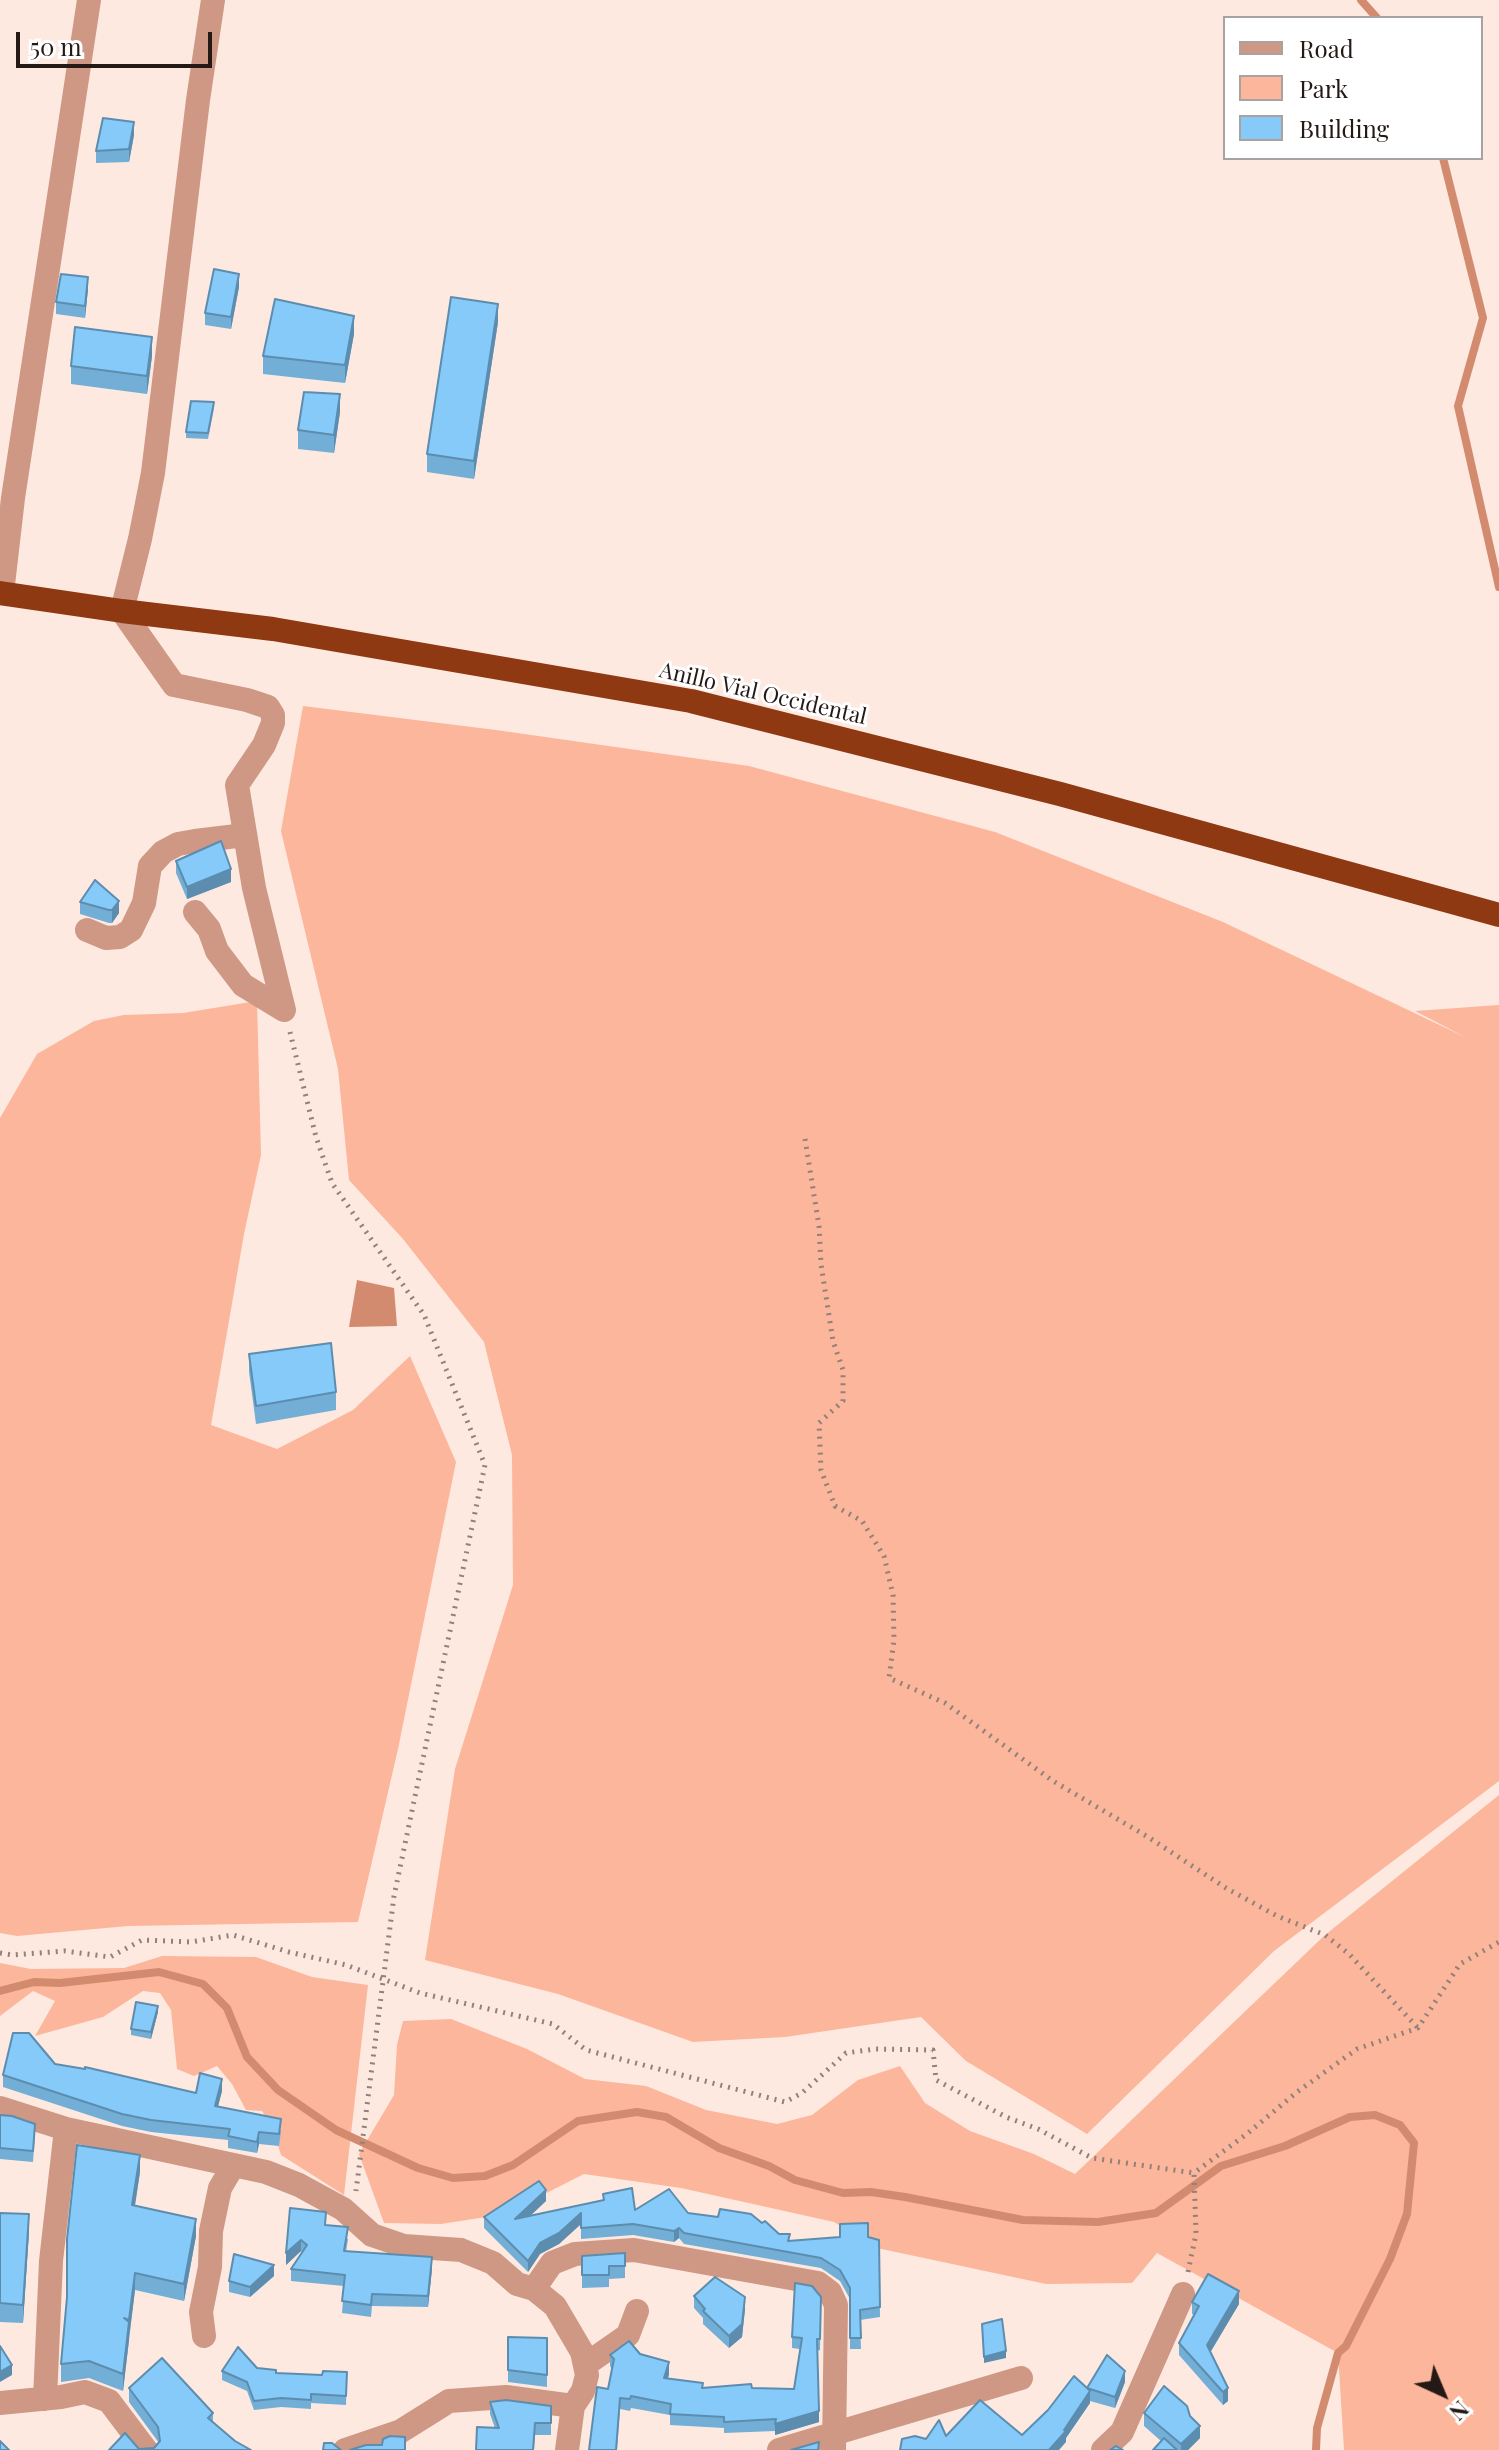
<!DOCTYPE html>
<html>
<head>
<meta charset="utf-8">
<style>
	body { margin:0 }
	#map { position:relative; width:1499px; height:2450px; overflow:hidden; background:#fee9e1; font-family:"Playfair Display",serif }
	canvas { display:block }
	.legend { position:absolute; left:1223px; top:16px; width:260px; height:144px; box-sizing:border-box; background:#fff; border:2px solid #a8a3a1; margin:0; padding:10px 14px; list-style:none; font-size:24px; color:#251915 }
	.legend li { display:flex; align-items:center; gap:16px; height:40px }
	.legend b { width:40px; border:2px solid #a8a3a1 }
	.north { position:absolute; left:1403px; top:2354px; width:80px; height:80px; -webkit-text-stroke:6px #fff; paint-order:stroke; rotate:136deg; font-size:22px; font-weight:700; line-height:32px; text-align:center; color:#251915 }
	.north::after { content:''; display:block; margin:auto; width:28px; height:36px; background:#251915; clip-path:polygon(50% 0,100% 100%,50% 72%,0 100%) }
	.scale { position:absolute; left:16px; top:32px; width:196px; height:36px; box-sizing:border-box; border:4px solid #251915; border-top:0; padding-left:10px; font-size:24px; line-height:28px; white-space:nowrap; color:#251915; -webkit-text-stroke:6px #fff; paint-order:stroke }
</style>
</head>
<body>
<div id="map">
<canvas width="1499" height="2450"></canvas>
<ul class="legend">
<li><b style="height:10px;background:#ce9884"></b>Road</li>
<li><b style="height:22px;background:#fcb69b"></b>Park</li>
<li><b style="height:22px;background:#85caf9"></b>Building</li>
</ul>
<div class="north">N</div>
<div class="scale">50 m</div>
</div>
<script>
const ctx = document.querySelector('canvas').getContext('2d');
ctx.lineJoin = 'round';
function paint(path, color) {
  ctx.fillStyle = color;
  ctx.fill(path, 'evenodd');
}
function poly(rows) {
  const path = new Path2D();
  for (const r of rows) {
    path.moveTo(r[0], r[1]);
    for (let i = 2; i < r.length; i += 2) path.lineTo(r[i], r[i + 1]);
  }
  return path;
}
function strokePath(path, color, width, dash) {
  ctx.strokeStyle = color;
  ctx.lineWidth = width;
  ctx.lineCap = dash ? 'butt' : 'round';
  ctx.setLineDash(dash || []);
  ctx.stroke(path);
}
function label(font, color, halo, rows, align = 'center') {
  ctx.font = font + ' "Playfair Display",serif';
  ctx.lineWidth = 6;
  ctx.setLineDash([]);
  ctx.textBaseline = 'middle';
  ctx.strokeStyle = halo;
  ctx.fillStyle = color;
  for (const [text, x, y, turn = 0] of rows) {
    ctx.save();
    ctx.translate(x, y);
    ctx.rotate((+turn || 0) * Math.PI / 180);
    ctx.textAlign = isNaN(turn) ? turn : align;
    if (halo) ctx.strokeText(text, 0, 0);
    ctx.fillText(text, 0, 0);
    ctx.restore();
  }
}
paint(poly([
	[303,706,496,730,749,766,995,832,1223,922,1467,1038,1415,1011,1499,1005,1499,1781,1274,1951,1087,2134,966,2061,921,2017,785,2037,693,2042,558,1994,425,1960,455,1769,513,1585,512,1455,484,1342,403,1239,349,1180,338,1069,281,831],
	[257,1001,261,1155,244,1234,211,1425,277,1449,353,1410,410,1356,456,1462,398,1749,358,1922,128,1926,17,1936,0,1933,0,1118,37,1054,94,1021,124,1015,183,1013],
	[1499,1795,1499,2450,1344,2450,1338,2353,1157,2253,1132,2283,1046,2284,877,2248,834,2222,681,2188,584,2174,505,2214,441,2224,384,2223,359,2154,394,2095,397,2045,403,2021,451,2019,527,2049,585,2079,646,2086,706,2110,777,2124,812,2115,858,2080,900,2066,925,2103,970,2131,1034,2154,1075,2174,1325,1935],
	[162,1956,256,1957,312,1977,368,1985,344,2195,281,2155,272,2126,262,2111,246,2110,232,2084,217,2066,194,2076,177,2069,171,2010,160,1993,143,1991,103,2017,35,2036,55,2001,33,1991,0,2016,0,1963,31,1969,124,1968]
]), '#fcb69b');
paint(poly([
	[357,1280,394,1288,397,1326,349,1327]
]), '#d38b6f');
strokePath(poly([
	[1361,0,1377,18],
	[1443,158,1483,318,1458,406,1499,587],
	[0,1991,34,1982,60,1983,159,1972,203,1984,227,2008,247,2057,278,2090,336,2130,418,2168,453,2178,485,2176,513,2165,578,2121,637,2112,666,2117,719,2148,769,2166,795,2180,843,2193,871,2192,905,2197,1023,2220,1098,2222,1156,2213,1221,2166,1285,2146,1350,2117,1375,2115,1400,2125,1414,2143,1407,2214,1390,2259,1346,2346,1338,2353,1317,2428,1316,2450]
]), '#d38b6f', 8);
strokePath(poly([
	[290,1032,316,1137,332,1183,424,1315,485,1465,394,1896,356,2191],
	[805,1139,819,1226,821,1264,833,1341,843,1370,843,1401,819,1423,821,1470,835,1506,862,1521,884,1556,893,1595,894,1640,889,1678,945,1703,1053,1781,1148,1837,1226,1888,1277,1916,1325,1935,1349,1954,1418,2028],
	[0,1953,12,1955,65,1951,110,1957,142,1940,191,1942,233,1935,289,1952,346,1965,420,1993,553,2024,586,2050,785,2102,802,2093,846,2053,875,2049,933,2050,936,2080,1006,2117,1038,2129,1092,2158,1194,2173],
	[1188,2272,1196,2234,1194,2173,1248,2133,1297,2092,1357,2049,1418,2028,1460,1964,1499,1942]
]), '#91817b', 5, [2, 6]);
strokePath(poly([
	[213,0,198,100,153,473,140,539,122,611,174,685,247,700,268,707,273,715,273,723,264,745,237,785,254,888,284,1010],
	[2,593,13,498,89,0],
	[195,912,209,929,217,951,243,985,284,1010],
	[87,930,106,938,120,937,131,930,144,903,150,866,163,852,178,844,195,841,245,835],
	[0,2108,66,2129,266,2172,299,2185,343,2209,372,2235,404,2246,461,2250,493,2263,517,2284,534,2289,555,2306,582,2352,587,2375,583,2391,573,2406,567,2450],
	[534,2289,552,2263,575,2254,634,2250,818,2283,830,2292,836,2305,834,2450],
	[204,2336,201,2312,210,2267,211,2231,220,2188,233,2166],
	[585,2365,628,2335,637,2311],
	[45,2399,51,2261,66,2129],
	[0,2403,61,2397,85,2392,109,2401,146,2450],
	[345,2450,401,2431,449,2401,506,2397,573,2406],
	[779,2450,1021,2378],
	[1103,2450,1122,2432,1183,2294]
]), '#ce9884', 24);
strokePath(poly([
	[0,593,122,611,273,629,691,701,1060,794,1499,915]
]), '#8e3912', 24);
paint(poly([
	[134,135,129,162,96,163,96,151],
	[239,287,231,329,205,325,205,313],
	[88,289,85,318,56,314,56,302],
	[498,322,474,479,427,472,427,454],
	[354,334,345,383,263,374,263,356],
	[152,356,147,394,71,384,71,366],
	[214,408,208,439,186,438,186,432],
	[340,412,334,453,298,449,298,430],
	[176,861,231,882,187,899,176,873],
	[95,880,119,913,112,923,109,923,80,914,80,902],
	[249,1354,336,1392,336,1410,256,1424,249,1372],
	[158,2012,151,2039,131,2035,131,2029],
	[55,2064,196,2093,222,2091,218,2106,281,2131,279,2146,259,2144,257,2153,228,2148,228,2140,151,2132,122,2126,3,2087,3,2075],
	[0,2115,35,2135,33,2162,0,2159],
	[140,2172,135,2206,196,2236,184,2301,135,2290,123,2391,89,2378,61,2382,61,2364],
	[603,2194,635,2210,688,2213,762,2223,790,2241,868,2237,879,2240,880,2317,860,2320,861,2349,850,2349,850,2299,840,2281,821,2268,684,2244,679,2238,674,2242,633,2235,581,2239,581,2224,559,2244,540,2254,528,2272,484,2228,484,2217,546,2201,530,2216,603,2200],
	[290,2208,326,2225,348,2239,346,2252,432,2269,428,2307,372,2306,371,2317,342,2313,344,2286,291,2281,291,2269,302,2252,301,2251,286,2265],
	[0,2213,29,2232,23,2323,0,2322],
	[625,2253,625,2278,609,2279,609,2287,582,2288,582,2256],
	[274,2276,250,2297,229,2292,229,2281],
	[694,2296,745,2309,742,2337,729,2348,703,2324,703,2318,694,2308],
	[821,2297,820,2350,817,2351,819,2422,775,2435,775,2431,724,2433,724,2428,670,2425,670,2415,631,2408,630,2411,620,2409,617,2450,589,2450,608,2389,612,2369,610,2366,610,2355,640,2354,669,2374,668,2379,703,2388,794,2389,800,2349,792,2348,792,2337],
	[1192,2302,1239,2304,1210,2352,1228,2401,1223,2405,1179,2355,1179,2343,1194,2315,1192,2314],
	[508,2337,547,2338,547,2387,508,2382],
	[162,2358,213,2413,213,2422,235,2441,251,2450,109,2450,125,2433,139,2449,154,2448,159,2443,129,2402,129,2388],
	[257,2368,276,2373,322,2375,347,2372,346,2405,311,2403,311,2409,281,2407,254,2410,247,2391,222,2380,222,2371],
	[1125,2382,1115,2408,1090,2401,1090,2403,1066,2438,1066,2442,926,2439,1022,2435,1087,2388],
	[490,2402,551,2406,551,2435,535,2435,534,2450,476,2450,495,2428,490,2414],
	[1144,2413,1200,2438,1188,2450,1153,2450,1161,2441,1144,2426]
]), '#72aed6');
paint(poly([
	[134,122,134,135,129,162,129,149],
	[239,274,239,287,231,329,231,317],
	[88,277,88,289,85,318,85,306],
	[498,304,498,322,474,479,474,461],
	[354,316,354,334,345,383,345,365],
	[152,337,152,356,147,394,147,376],
	[340,394,340,412,334,453,334,435],
	[231,869,231,882,187,899,187,887],
	[119,901,119,913,112,923,112,910],
	[158,2006,158,2012,151,2039,151,2032],
	[222,2079,222,2091,215,2118,215,2106],
	[259,2132,259,2144,257,2153,257,2142],
	[140,2155,140,2172,132,2223,132,2205],
	[546,2190,546,2201,515,2230,515,2219],
	[581,2213,581,2224,559,2244,540,2254,528,2272,528,2261,540,2243],
	[29,2214,29,2232,23,2323,23,2305],
	[196,2219,196,2236,184,2301,184,2284],
	[679,2228,679,2238,674,2242,674,2231],
	[301,2240,301,2251,286,2265,286,2253],
	[432,2257,432,2269,428,2307,428,2296],
	[274,2265,274,2276,250,2297,250,2287],
	[135,2273,135,2290,129,2337,129,2320],
	[1239,2291,1239,2304,1207,2358,1207,2345],
	[745,2297,745,2309,742,2337,729,2348,729,2336],
	[129,2322,129,2340,123,2391,123,2374],
	[1006,2351,1006,2358,984,2363,984,2357],
	[669,2362,669,2374,664,2390,664,2378],
	[12,2365,12,2375,0,2382,0,2372],
	[1125,2371,1125,2382,1115,2408,1115,2397],
	[1228,2388,1228,2401,1223,2405,1223,2392],
	[1090,2391,1090,2403,1066,2438,1066,2442,1059,2450,1049,2450],
	[819,2411,819,2422,775,2435,775,2424],
	[1200,2426,1200,2438,1188,2450,1181,2450,1181,2444]
]), '#5d8dae');
const building = poly([
	[103,118,134,122,129,149,96,151,103,118],
	[214,269,239,274,231,317,205,313,214,269],
	[61,274,88,277,85,306,56,302,61,274],
	[451,297,498,304,474,461,427,454,451,297],
	[275,299,354,316,345,365,263,356,275,299],
	[75,327,152,337,147,376,71,366,75,327],
	[304,392,340,394,334,435,298,430,304,392],
	[191,401,214,402,208,433,186,432,191,401],
	[221,841,231,869,187,887,176,861,221,841],
	[95,880,119,901,112,910,109,910,80,902,95,880],
	[331,1343,336,1392,256,1406,249,1354,331,1343],
	[136,2002,158,2006,151,2032,131,2029,136,2002],
	[13,2033,29,2033,55,2064,85,2069,85,2067,196,2093,200,2073,222,2079,215,2106,281,2119,279,2134,259,2132,257,2142,228,2136,230,2129,151,2120,122,2114,3,2075,13,2033],
	[0,2115,12,2116,35,2124,33,2151,0,2148,0,2115],
	[77,2145,140,2155,132,2205,196,2219,184,2284,135,2273,129,2320,124,2318,129,2322,123,2374,89,2361,61,2364,67,2297,67,2239,77,2145],
	[539,2181,546,2190,515,2219,604,2200,603,2194,632,2188,635,2210,669,2189,688,2213,718,2217,720,2209,751,2214,762,2223,765,2221,779,2234,790,2234,788,2241,840,2237,840,2224,868,2223,868,2237,879,2240,880,2307,860,2310,861,2338,850,2338,850,2288,840,2270,821,2258,684,2233,679,2228,674,2231,633,2224,581,2228,581,2213,559,2233,540,2243,528,2261,484,2217,539,2181],
	[290,2208,326,2212,325,2225,348,2227,344,2251,432,2257,428,2296,372,2294,371,2305,342,2301,345,2275,291,2269,307,2245,301,2240,286,2253,290,2208],
	[0,2213,29,2214,23,2305,0,2303,0,2213],
	[625,2253,625,2266,609,2266,609,2275,582,2275,582,2256,625,2253],
	[234,2254,274,2265,250,2287,229,2281,234,2254],
	[1208,2274,1239,2291,1207,2345,1228,2388,1223,2392,1179,2343,1199,2306,1192,2302,1208,2274],
	[715,2277,745,2297,742,2324,729,2336,703,2311,705,2309,694,2296,715,2277],
	[795,2283,812,2286,821,2297,820,2339,817,2339,819,2411,775,2424,776,2419,724,2422,724,2417,670,2414,671,2404,631,2396,630,2399,620,2398,616,2450,589,2450,597,2387,608,2389,614,2359,610,2355,629,2341,640,2354,669,2362,664,2378,703,2383,702,2388,751,2384,752,2388,794,2389,802,2338,792,2337,795,2283],
	[1002,2319,1006,2351,984,2357,982,2324,1002,2319],
	[508,2337,547,2338,547,2375,508,2370,508,2337],
	[0,2346,12,2365,0,2372,0,2346],
	[238,2347,257,2368,276,2370,276,2373,322,2375,323,2371,347,2372,346,2396,311,2394,311,2400,281,2398,254,2401,247,2382,222,2371,238,2347],
	[1107,2355,1125,2371,1115,2397,1087,2388,1090,2391,1064,2430,1066,2431,1049,2450,900,2450,902,2439,915,2436,926,2439,939,2420,946,2436,980,2400,1022,2435,1048,2410,1074,2376,1087,2388,1107,2355],
	[162,2358,213,2413,208,2418,235,2441,251,2450,109,2450,125,2433,139,2449,154,2448,160,2441,158,2427,129,2388,162,2358],
	[1164,2386,1187,2406,1190,2416,1200,2426,1181,2444,1144,2413,1164,2386],
	[506,2400,551,2406,551,2423,535,2423,533,2450,476,2450,477,2427,499,2428,490,2402,506,2400],
	[390,2436,405,2437,405,2450,350,2450,366,2445,382,2445,383,2439,390,2436],
	[1164,2438,1177,2450,1153,2450,1164,2438],
	[0,2441,9,2450,0,2450,0,2441],
	[819,2442,818,2450,791,2450,819,2442],
	[324,2443,332,2443,341,2450,323,2450,324,2443],
	[1116,2446,1123,2450,1110,2450,1116,2446]
]);
paint(building, '#85caf9');
strokePath(building, '#5d8dae', 2);
label('22px', '#251915', '#fff', [
	["Anillo Vial Occidental",763,694,13]
]);
</script>
</body>
</html>
